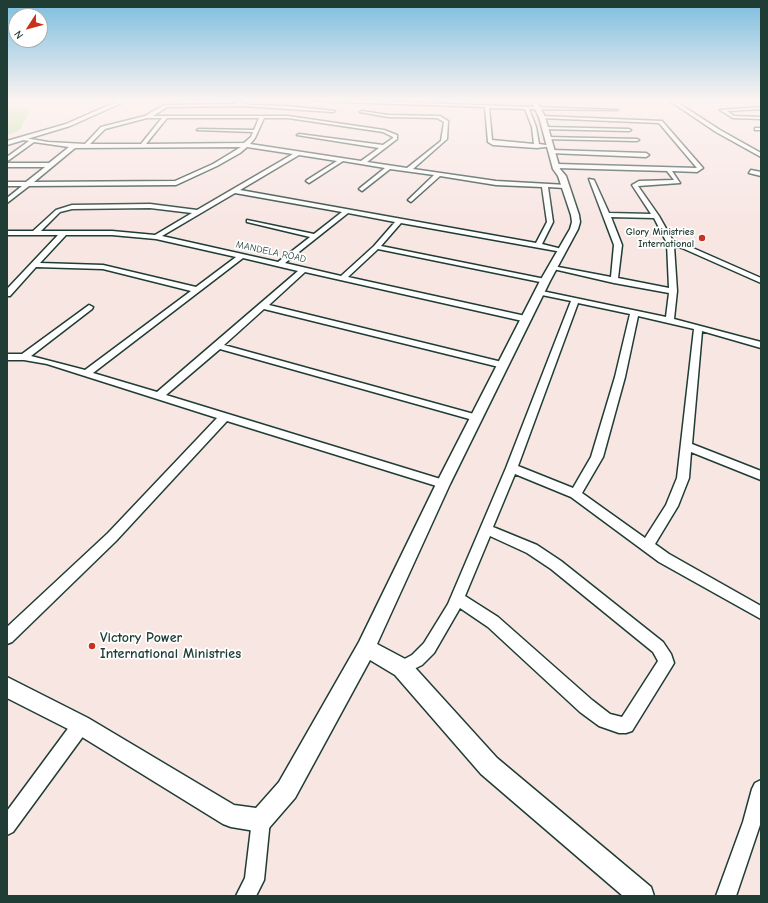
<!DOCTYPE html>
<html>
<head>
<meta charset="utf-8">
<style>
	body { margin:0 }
	#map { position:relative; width:768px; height:903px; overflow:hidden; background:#f8e6e3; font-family:"Comic Neue",sans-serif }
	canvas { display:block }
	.frame { position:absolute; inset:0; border:8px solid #1f3d34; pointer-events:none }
	.north { position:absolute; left:8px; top:8px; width:40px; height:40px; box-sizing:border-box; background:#fff; border:1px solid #a5b1ae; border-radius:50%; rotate:234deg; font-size:11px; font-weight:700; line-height:16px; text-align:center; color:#1f3d34 }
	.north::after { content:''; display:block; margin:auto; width:14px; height:18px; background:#c8321e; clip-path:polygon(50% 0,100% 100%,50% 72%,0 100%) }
</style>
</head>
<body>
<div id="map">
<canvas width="768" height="903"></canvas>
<div class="frame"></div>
<div class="north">N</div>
</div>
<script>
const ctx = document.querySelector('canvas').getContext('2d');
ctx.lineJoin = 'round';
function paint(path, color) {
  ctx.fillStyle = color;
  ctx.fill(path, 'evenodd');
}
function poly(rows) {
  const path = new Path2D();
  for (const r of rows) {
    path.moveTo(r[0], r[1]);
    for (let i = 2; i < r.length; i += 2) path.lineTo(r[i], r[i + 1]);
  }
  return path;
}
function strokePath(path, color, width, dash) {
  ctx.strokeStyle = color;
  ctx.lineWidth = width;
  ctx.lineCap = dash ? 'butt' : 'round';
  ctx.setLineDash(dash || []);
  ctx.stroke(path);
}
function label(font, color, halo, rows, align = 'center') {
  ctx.font = font + ' "Comic Neue",sans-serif';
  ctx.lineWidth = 3.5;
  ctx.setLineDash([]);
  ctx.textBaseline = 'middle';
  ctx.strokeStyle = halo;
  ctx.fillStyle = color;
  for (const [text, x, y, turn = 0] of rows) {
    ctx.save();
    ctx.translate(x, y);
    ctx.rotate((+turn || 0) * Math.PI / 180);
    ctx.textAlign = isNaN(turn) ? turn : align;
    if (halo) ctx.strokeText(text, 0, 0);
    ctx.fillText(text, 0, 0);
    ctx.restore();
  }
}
paint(poly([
	[7,106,22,107,30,110,20,130,7,135]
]), '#b3dc99');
const minor = poly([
	[235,101,251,105,287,106,335,111,333,112,243,106,167,107,153,116,288,116,384,130,397,135,397,139,367,162,407,168,441,141,444,122,437,118,388,117,360,112,362,111,388,115,440,116,448,121,447,139,413,169,496,181,567,185,567,187,565,188,548,187,553,222,542,244,566,250,562,252,401,223,381,246,545,279,549,281,545,283,378,249,348,277,530,317,531,319,527,322,305,272,269,305,506,363,508,365,503,368,264,309,224,345,481,416,482,418,481,420,473,420,220,349,166,395,447,481,449,484,447,487,443,488,227,421,116,541,12,642,7,644,7,627,108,533,217,418,47,364,24,360,7,360,7,354,22,354,89,305,93,307,92,309,31,356,85,370,191,291,103,269,36,267,10,296,7,296,7,289,58,235,7,235,7,231,33,231,56,210,72,205,150,204,197,210,293,154,247,147,240,153,217,166,176,185,29,186,7,203,7,198,22,186,7,186,7,182,26,182,45,167,7,167,7,163,49,163,69,147,34,142,9,160,7,161,7,157,29,141,23,140,25,138,48,142,85,144,101,127,145,116,164,105,238,104,235,101],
	[147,118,162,118,141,144,90,144,105,129,147,118],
	[167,118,259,118,254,130,199,129,197,130,253,132,251,137,244,143,146,144,167,118],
	[264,118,288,118,383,132,393,137,393,138,383,145,299,134,297,135,379,148,361,161,250,144,255,138,264,118],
	[241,147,213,164,175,181,34,182,75,148,241,147],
	[299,155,337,161,307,180,306,181,309,183,343,161,385,168,360,188,359,189,362,191,390,169,434,175,409,199,408,200,411,202,440,176,496,185,542,187,547,222,536,243,240,190,299,155],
	[235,193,342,212,314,234,247,220,247,222,310,237,278,262,162,236,235,193],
	[150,208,192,213,155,235,112,231,41,231,60,212,72,209,150,208],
	[348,213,395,222,374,246,341,276,285,263,348,213],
	[66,235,112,235,156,239,236,257,196,287,103,265,40,263,66,235],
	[243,258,298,271,157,392,93,373,243,258],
	[314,101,363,101,618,110,529,109,536,127,539,144,553,146,537,148,493,145,488,142,485,107,314,101],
	[489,108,525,109,532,127,534,144,492,140,489,108],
	[670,101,675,101,720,130,761,153,761,157,716,132,670,101],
	[761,107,761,109,727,111,734,116,761,117,761,119,733,118,720,110,761,107],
	[542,116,662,121,703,168,697,172,672,171,680,183,638,186,659,216,673,241,686,245,761,278,761,283,682,248,674,246,677,291,674,319,761,342,761,348,702,331,692,444,761,471,761,480,691,452,689,478,678,506,655,544,669,554,761,606,761,619,659,562,571,497,515,474,493,527,537,545,561,561,663,642,671,654,674,663,671,668,632,731,626,733,619,733,599,726,580,712,488,627,460,608,434,653,422,665,402,675,397,673,394,668,397,663,412,655,424,643,448,604,506,468,571,301,537,294,537,290,666,317,669,293,614,283,549,268,553,266,611,277,614,245,589,179,594,180,609,213,651,214,632,185,639,181,674,180,667,171,557,168,554,166,557,164,697,168,659,123,540,118,542,116],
	[611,217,654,218,667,243,669,288,618,278,622,245,611,217],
	[578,303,630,314,615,377,591,457,573,488,518,466,578,303],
	[638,316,694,329,677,478,666,505,645,538,582,493,603,457,625,377,638,316],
	[490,536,527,553,551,569,653,652,658,661,622,717,610,714,592,700,498,617,465,596,490,536],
	[545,127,629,129,631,130,629,131,543,129,545,127],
	[755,128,761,128,761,130,755,130,755,128],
	[547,137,637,139,639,140,637,141,545,139,547,137],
	[552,150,646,153,649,155,646,157,550,153,552,150],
	[751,170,761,172,761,176,749,173,751,170],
	[81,717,87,719,89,725,87,731,13,832,7,835,7,811,75,719,81,717],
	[761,780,761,822,736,896,716,896,743,822,752,789,755,783,761,780],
	[261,811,267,814,270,820,264,880,256,896,236,896,245,878,252,820,255,814,261,811]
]);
const tertiary = poly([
	[118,101,126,101,70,126,7,145,7,141,66,124,118,101],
	[531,101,537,101,545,117,560,169,566,176,579,215,580,222,578,229,550,281,450,484,377,644,409,661,497,758,651,887,654,896,623,896,481,774,395,675,370,660,295,798,269,828,261,832,231,827,223,824,74,732,7,698,7,677,88,718,234,805,256,808,279,782,359,642,436,484,540,281,570,229,572,222,571,215,558,176,553,169,539,117,531,101]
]);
strokePath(minor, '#1f3d34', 3);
strokePath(tertiary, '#1f3d34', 3);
paint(minor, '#fff');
paint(tertiary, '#fff');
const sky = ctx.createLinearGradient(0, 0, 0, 228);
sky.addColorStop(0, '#7bbdde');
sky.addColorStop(0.44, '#fcf4f2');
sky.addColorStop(1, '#fcf4f200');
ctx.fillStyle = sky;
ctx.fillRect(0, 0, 768, 228);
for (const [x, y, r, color] of [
	[702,238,4,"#c8321e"],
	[92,646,4,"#c8321e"]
]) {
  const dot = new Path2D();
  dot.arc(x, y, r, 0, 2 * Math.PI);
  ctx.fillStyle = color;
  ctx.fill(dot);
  strokePath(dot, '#fff', 1.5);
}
label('bold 10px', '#1f3d34', '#fff', [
	["Glory Ministries",694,232],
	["International",694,244]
], 'right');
label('10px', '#1f3d34', '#fff', [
	["MANDELA ROAD",271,252,12]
]);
label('bold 14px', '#1f3d34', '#fff', [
	["Victory Power",100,638],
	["International Ministries",100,654]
], 'left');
</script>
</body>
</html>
